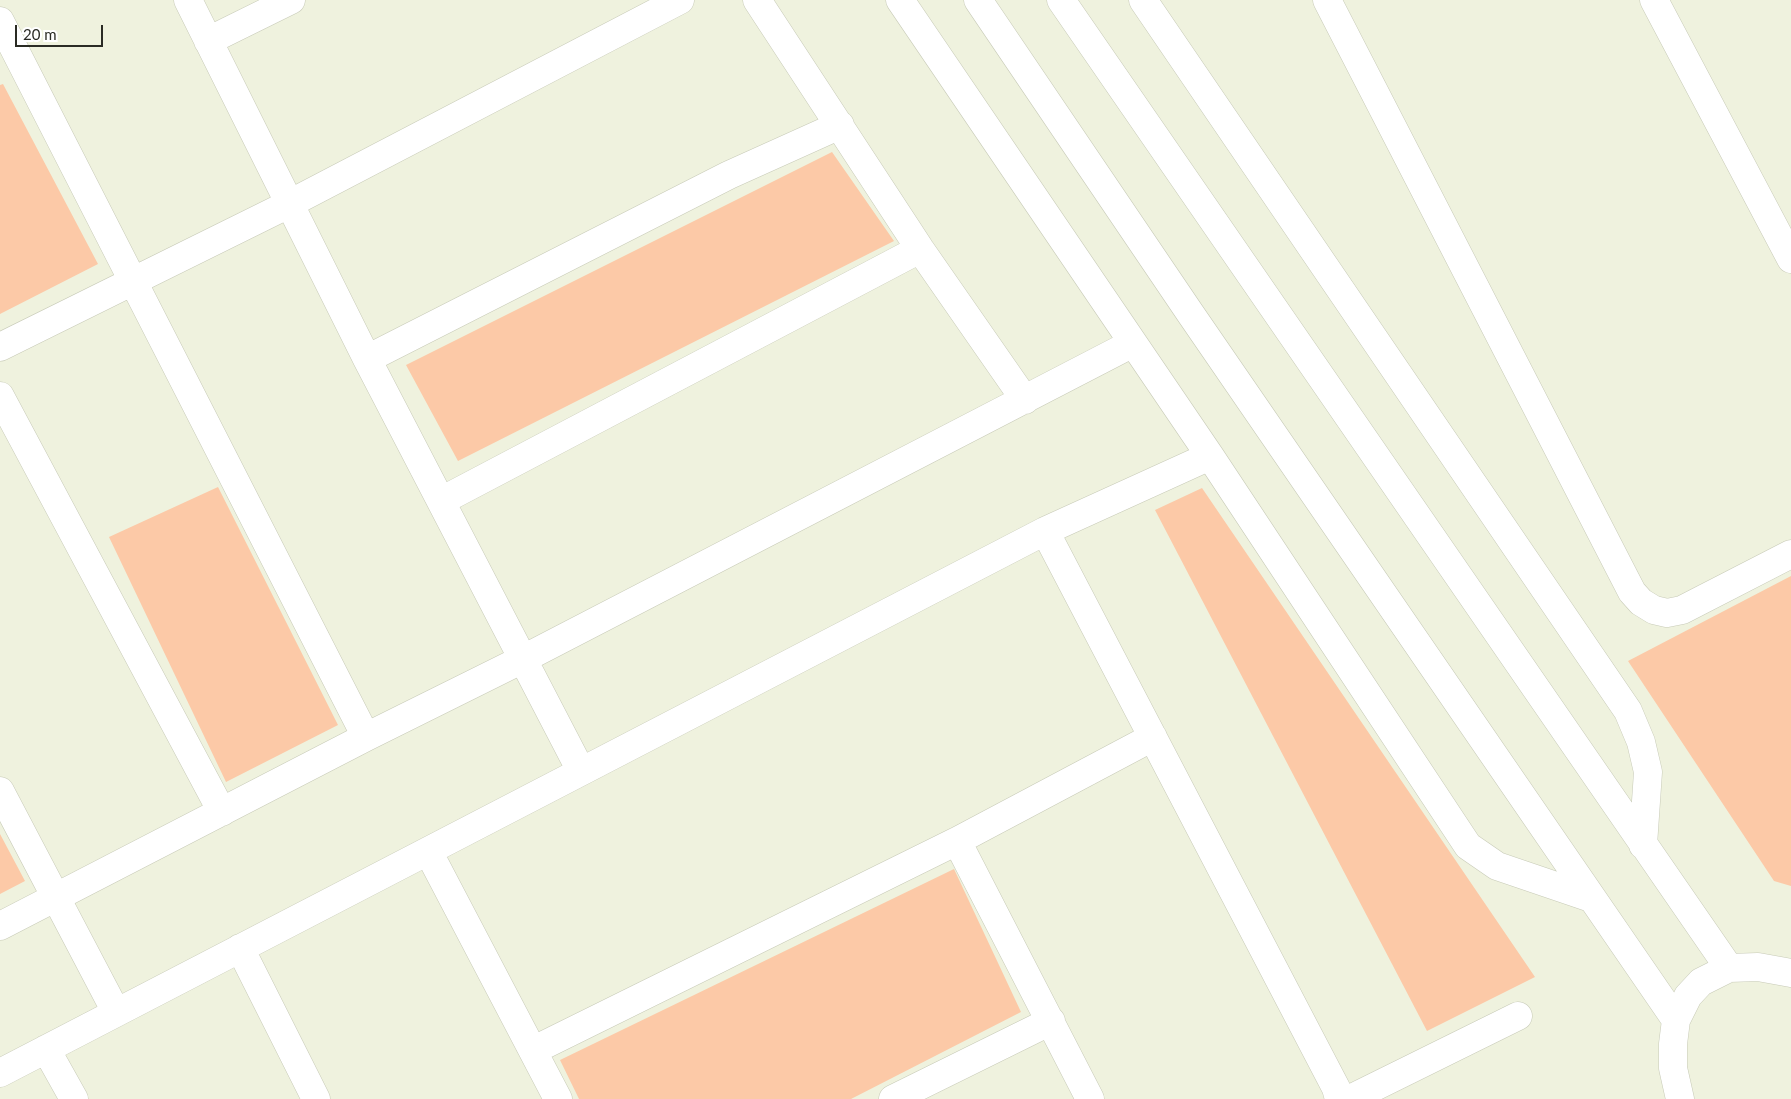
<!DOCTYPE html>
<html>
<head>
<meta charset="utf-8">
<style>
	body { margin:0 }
	#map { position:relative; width:1791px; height:1099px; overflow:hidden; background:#eff2de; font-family:Lato,sans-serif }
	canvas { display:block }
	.scale { position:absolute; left:15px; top:25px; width:88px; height:22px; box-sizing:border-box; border:2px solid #2a2b24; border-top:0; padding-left:6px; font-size:15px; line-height:18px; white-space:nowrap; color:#2a2b24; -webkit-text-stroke:4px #fff; paint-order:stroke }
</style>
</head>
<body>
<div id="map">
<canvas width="1791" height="1099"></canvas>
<div class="scale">20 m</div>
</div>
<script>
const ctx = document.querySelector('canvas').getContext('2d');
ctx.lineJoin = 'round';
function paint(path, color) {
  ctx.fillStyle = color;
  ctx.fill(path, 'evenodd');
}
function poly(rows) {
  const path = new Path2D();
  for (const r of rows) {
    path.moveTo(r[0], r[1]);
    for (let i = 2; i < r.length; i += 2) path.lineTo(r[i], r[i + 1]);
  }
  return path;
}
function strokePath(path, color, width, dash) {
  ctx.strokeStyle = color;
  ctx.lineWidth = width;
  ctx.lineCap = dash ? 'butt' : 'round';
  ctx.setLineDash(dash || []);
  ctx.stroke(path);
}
paint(poly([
	[3,84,98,264,0,314,0,85],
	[832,152,894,241,458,461,406,365],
	[218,487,338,725,226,782,109,537],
	[1202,488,1535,977,1427,1031,1155,510],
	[1791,576,1791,886,1774,881,1628,661],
	[0,834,25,881,0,894],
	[954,869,1021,1012,851,1099,579,1099,560,1060]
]), '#fcc9a7');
const minor = poly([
	[188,0,367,359,581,771],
	[757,0,920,249,1025,400],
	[900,0,1210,456,1468,846,1497,866,1591,898],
	[978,0,1190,313,1676,1020],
	[1061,0,1729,968],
	[1143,0,1628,711,1641,742,1648,772,1643,845],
	[1327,0,1632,592,1641,602,1654,610,1667,613,1682,610,1791,554],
	[1654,0,1791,259],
	[0,21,366,737],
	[208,41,291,0],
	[0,347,289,204,680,0],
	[367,359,729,175,840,125],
	[0,396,222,812],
	[441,501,920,249],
	[1045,531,1336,1088,1339,1099],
	[0,791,116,1012],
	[957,841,1090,1099],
	[428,851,558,1099],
	[0,926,366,737,523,659,1133,343],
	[240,948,316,1099],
	[46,1049,74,1099],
	[534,1050,957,841,1153,737],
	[0,1073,1045,531,1210,456],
	[893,1099,1051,1021],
	[1350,1099,1518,1016],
	[1680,1099,1673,1068,1673,1044,1676,1020,1688,996,1701,982,1729,968,1758,967,1791,973]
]);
strokePath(minor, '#c7cab7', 29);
strokePath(minor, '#fff', 28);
</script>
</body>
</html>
